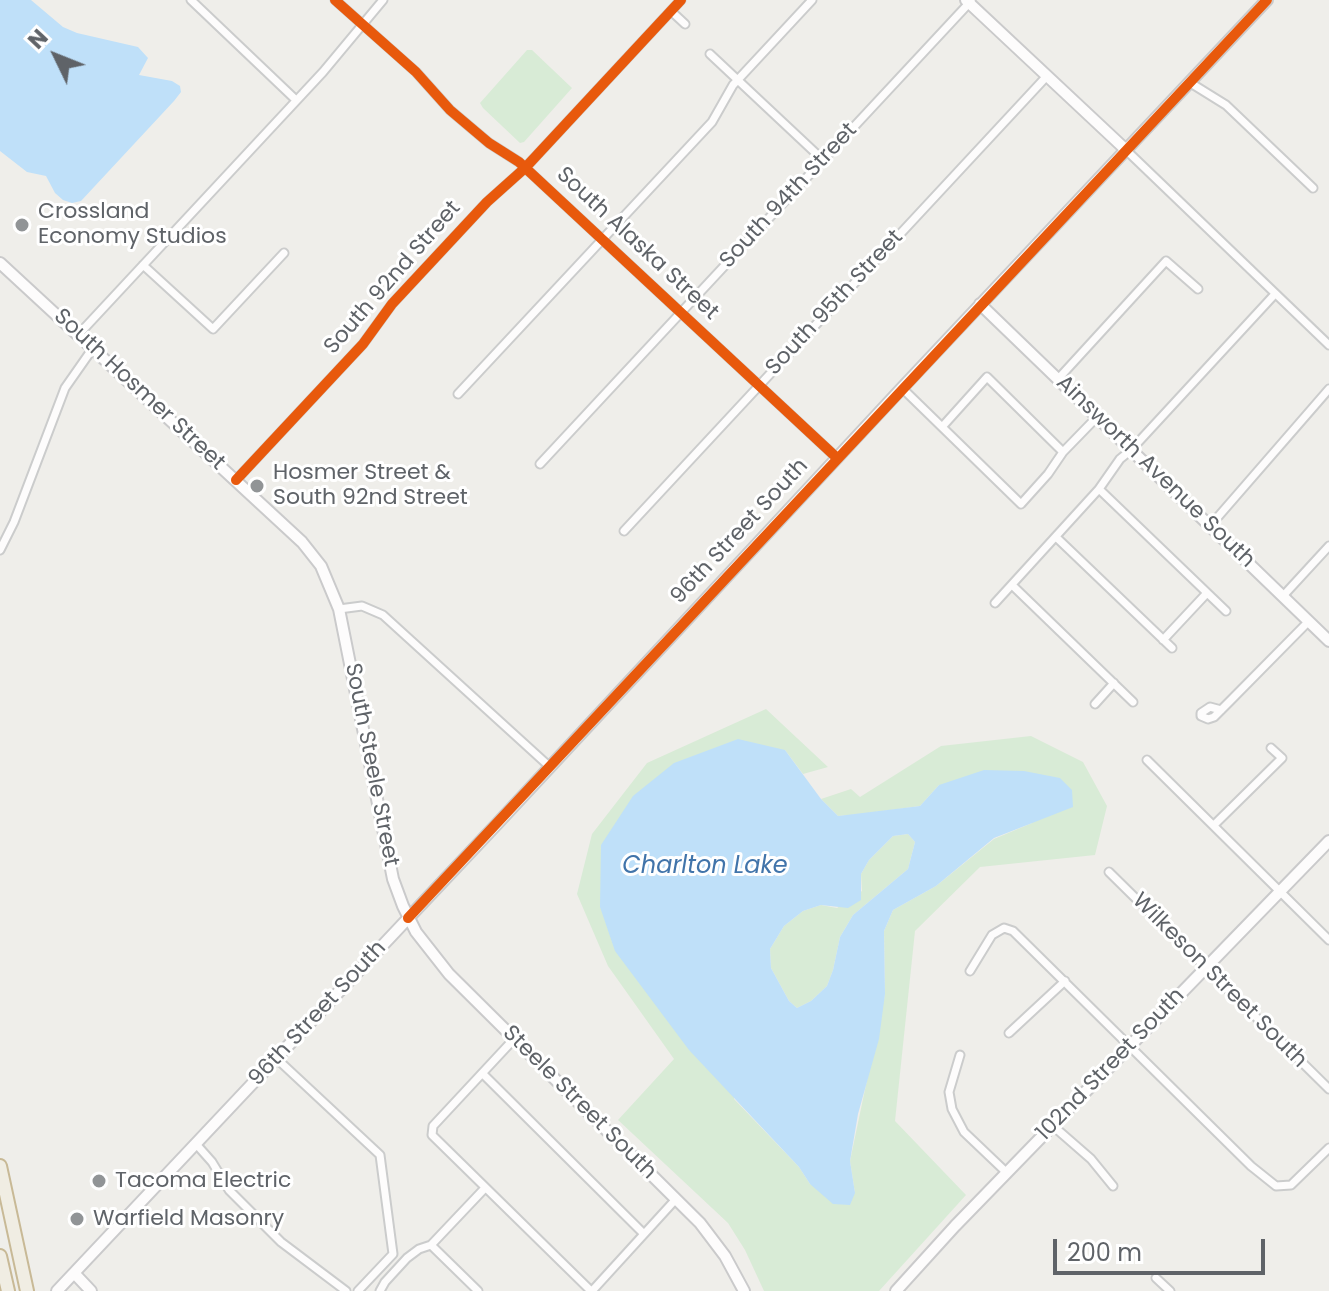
<!DOCTYPE html>
<html>
<head>
<meta charset="utf-8">
<style>
	body { margin:0 }
	#map { position:relative; width:1329px; height:1291px; overflow:hidden; background:#efeeea; font-family:Poppins,sans-serif }
	canvas { display:block }
	.north { position:absolute; left:16px; top:16px; width:80px; height:80px; -webkit-text-stroke:6px #fff; paint-order:stroke; rotate:313deg; font-size:22px; font-weight:700; line-height:32px; text-align:center; color:#5f6368 }
	.north::after { content:''; display:block; margin:auto; width:28px; height:36px; background:#5f6368; clip-path:polygon(50% 0,100% 100%,50% 72%,0 100%) }
	.scale { position:absolute; left:1053px; top:1239px; width:212px; height:36px; box-sizing:border-box; border:4px solid #5f6368; border-top:0; padding-left:10px; font-size:24px; line-height:28px; white-space:nowrap; color:#5f6368; -webkit-text-stroke:6px #fff; paint-order:stroke }
</style>
</head>
<body>
<div id="map">
<canvas width="1329" height="1291"></canvas>
<div class="north">N</div>
<div class="scale">200 m</div>
</div>
<script>
const ctx = document.querySelector('canvas').getContext('2d');
ctx.lineJoin = 'round';
function paint(path, color) {
  ctx.fillStyle = color;
  ctx.fill(path, 'evenodd');
}
function poly(rows) {
  const path = new Path2D();
  for (const r of rows) {
    path.moveTo(r[0], r[1]);
    for (let i = 2; i < r.length; i += 2) path.lineTo(r[i], r[i + 1]);
  }
  return path;
}
function strokePath(path, color, width, dash) {
  ctx.strokeStyle = color;
  ctx.lineWidth = width;
  ctx.lineCap = dash ? 'butt' : 'round';
  ctx.setLineDash(dash || []);
  ctx.stroke(path);
}
function label(font, color, halo, rows, align = 'center') {
  ctx.font = font + ' Poppins,sans-serif';
  ctx.lineWidth = 6;
  ctx.setLineDash([]);
  ctx.textBaseline = 'middle';
  ctx.strokeStyle = halo;
  ctx.fillStyle = color;
  for (const [text, x, y, turn = 0] of rows) {
    ctx.save();
    ctx.translate(x, y);
    ctx.rotate((+turn || 0) * Math.PI / 180);
    ctx.textAlign = isNaN(turn) ? turn : align;
    if (halo) ctx.strokeText(text, 0, 0);
    ctx.fillText(text, 0, 0);
    ctx.restore();
  }
}
paint(poly([
	[527,50,532,50,572,88,524,142,520,143,483,108,480,103],
	[766,709,828,767,803,774,785,750,734,1099,799,1167,810,1184,855,1193,850,1161,885,994,884,931,893,910,936,886,994,839,1032,823,939,785,920,806,861,814,838,816,821,799,851,789,860,797,941,746,1031,736,1083,762,1107,806,1095,855,980,867,915,931,895,1121,966,1195,879,1291,764,1291,745,1250,728,1223,618,1120,674,1059,608,966,577,894,592,834,647,763],
	[908,834,915,842,908,869,853,915,840,937,833,970,827,986,811,1001,797,1008,789,1001,771,968,770,949,784,926,803,911,821,905,837,908,862,891,861,874,869,860,893,836]
]), '#d8ebd6');
paint(poly([
	[0,0,31,0,63,27,77,33,138,47,148,58,139,75,172,81,180,86,181,92,174,101,81,201,72,203,63,200,55,193,46,176,27,172,0,151],
	[738,739,785,750,821,799,838,816,920,806,939,785,984,770,1024,771,1060,778,1072,790,1073,807,994,838,936,886,893,910,884,931,885,994,879,1039,858,1114,850,1161,855,1193,850,1205,833,1204,810,1184,799,1167,689,1050,615,951,600,907,601,845,633,796,674,763],
	[908,834,915,842,908,869,853,915,840,937,833,970,827,986,811,1001,797,1008,789,1001,771,968,770,949,784,926,803,911,821,905,848,908,861,900,861,874,869,860,893,836]
]), '#bfe0f9');
const street = poly([
	[191,0,296,100],
	[335,0,416,72,450,110,489,143,519,162,837,458],
	[671,11,685,24],
	[710,54,823,160],
	[1189,82,1226,105,1313,188],
	[1125,149,1329,345],
	[143,265,213,329,284,253],
	[79,334,323,72,383,0],
	[1058,379,1166,261,1198,289],
	[902,388,1021,504,1048,474,1063,452,1097,417],
	[458,394,712,122,733,85,812,0],
	[942,427,987,377,1063,452],
	[540,464,971,1],
	[236,480,363,344,392,304,487,202,525,168,681,0],
	[1099,489,1226,611],
	[1210,526,1329,389],
	[624,531,1047,76],
	[1056,537,1172,648],
	[0,550,14,522,65,388,93,348],
	[1012,585,1133,702],
	[1283,596,1329,546],
	[995,603,1099,489,1120,459,1131,450,1275,294],
	[339,609,362,606,383,615,550,767],
	[1163,640,1207,593],
	[1095,704,1114,683],
	[1221,710,1210,707,1201,713,1201,716,1208,719,1214,717,1230,701,1309,621],
	[1147,760,1329,940],
	[1214,825,1282,758,1271,748],
	[1109,872,1329,1089],
	[970,971,992,935,1004,928,1013,931,1251,1166,1276,1186,1291,1185,1329,1148],
	[1009,1033,1065,981],
	[514,1039,433,1126,432,1135,591,1291],
	[960,1055,949,1092,952,1109,964,1132,1006,1172],
	[276,1058,380,1155,393,1254,358,1291],
	[483,1074,644,1234],
	[1052,1125,1091,1159,1113,1186],
	[196,1144,212,1162,229,1190,281,1242,346,1291],
	[431,1245,478,1291],
	[1156,1278,1170,1291],
	[380,1291,385,1282,407,1258,419,1249,431,1245,485,1188],
	[592,1291,676,1199]
]);
const secondary = poly([
	[966,0,1125,149],
	[0,263,302,542,321,566,339,609,393,879,403,906,416,932,449,974,700,1223,725,1256,744,1291],
	[980,304,1329,641],
	[74,1273,91,1291],
	[57,1291,496,825,902,388,1267,0],
	[896,1291,955,1226,1329,841]
]);
const highway = poly([
	[0,1166,27,1291],
	[0,1256,8,1291]
]);
strokePath(street, '#cbcccc', 11);
strokePath(secondary, '#cacacb', 14);
strokePath(highway, '#c8b996', 16);
strokePath(street, '#fdfcfc', 7);
strokePath(secondary, '#fdfcfc', 10);
strokePath(highway, '#f0ede3', 12);
strokePath(poly([
	[335,0,416,72,450,110,489,143,519,162,837,458],
	[236,480,363,344,392,304,487,202,525,168,681,0],
	[408,918,1267,0]
]), '#e8590c', 10);
for (const [x, y, r, color] of [
	[22,225,8,"#919496"],
	[257,486,8,"#919496"],
	[99,1181,8,"#919496"],
	[77,1219,8,"#919496"]
]) {
  const dot = new Path2D();
  dot.arc(x, y, r, 0, 2 * Math.PI);
  ctx.fillStyle = color;
  ctx.fill(dot);
  strokePath(dot, '#fff', 3);
}
label('22px', '#5f6368', '#fff', [
	["South 94th Street",789,196,-47],
	["South Alaska Street",637,244,43],
	["South 92nd Street",393,278,-49],
	["South 95th Street",835,303,-47],
	["South Hosmer Street",139,390,43],
	["Ainsworth Avenue South",1155,472,44],
	["96th Street South",740,532,-47],
	["South Steele Street",371,765,79],
	["Wilkeson Street South",1219,981,45],
	["96th Street South",318,1014,-47],
	["102nd Street South",1111,1065,-46],
	["Steele Street South",579,1103,45]
]);
label('22px', '#5f6368', '#fff', [
	["Crossland",38,212],
	["Economy Studios",38,237],
	["Hosmer Street &",273,473],
	["South 92nd Street",273,498],
	["Tacoma Electric",115,1181],
	["Warfield Masonry",93,1219]
], 'left');
label('italic 24px', '#4174aa', '#fff', [
	["Charlton Lake",705,867]
]);
</script>
</body>
</html>
